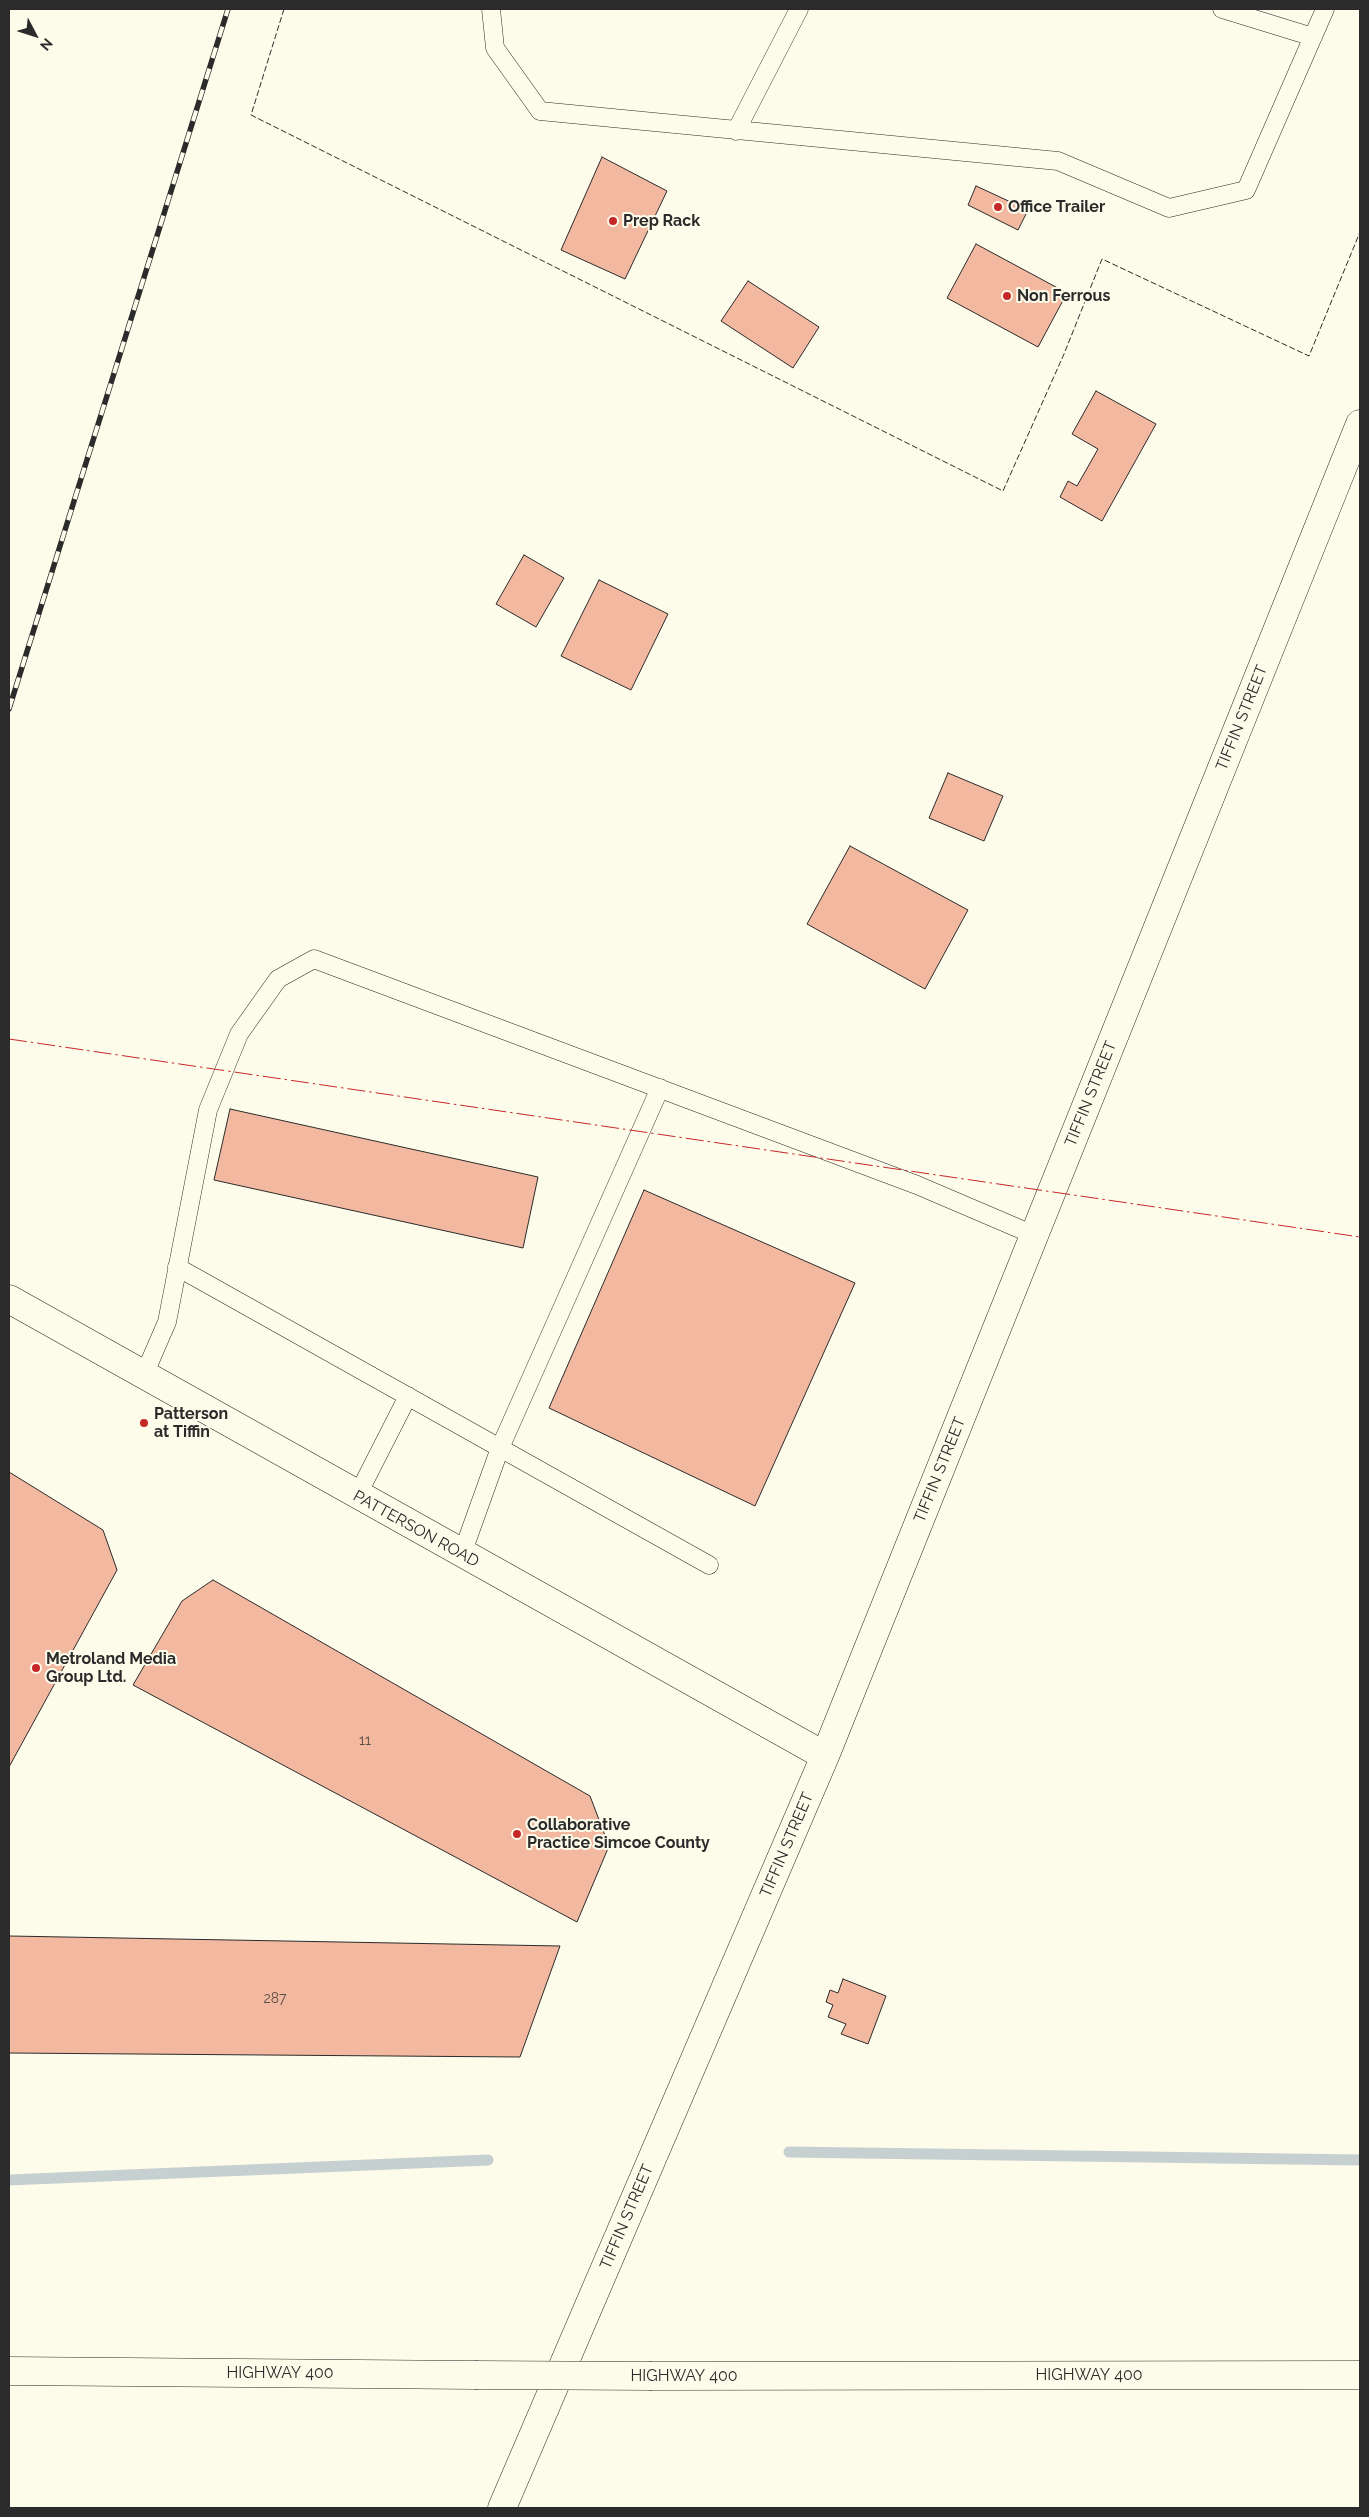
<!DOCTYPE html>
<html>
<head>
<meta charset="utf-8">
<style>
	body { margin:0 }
	#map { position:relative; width:1369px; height:2517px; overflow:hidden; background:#fdfbea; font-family:Raleway,sans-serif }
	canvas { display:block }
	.frame { position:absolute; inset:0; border:10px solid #2b2b2b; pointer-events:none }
	.north { position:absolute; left:10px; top:10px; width:50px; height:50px; -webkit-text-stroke:4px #fdfbea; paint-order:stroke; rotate:130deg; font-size:14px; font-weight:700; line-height:20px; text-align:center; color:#2b2b2b }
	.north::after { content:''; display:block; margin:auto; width:18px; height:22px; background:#2b2b2b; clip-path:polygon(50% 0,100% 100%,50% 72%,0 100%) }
</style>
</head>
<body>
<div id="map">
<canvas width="1369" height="2517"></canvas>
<div class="frame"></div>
<div class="north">N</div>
</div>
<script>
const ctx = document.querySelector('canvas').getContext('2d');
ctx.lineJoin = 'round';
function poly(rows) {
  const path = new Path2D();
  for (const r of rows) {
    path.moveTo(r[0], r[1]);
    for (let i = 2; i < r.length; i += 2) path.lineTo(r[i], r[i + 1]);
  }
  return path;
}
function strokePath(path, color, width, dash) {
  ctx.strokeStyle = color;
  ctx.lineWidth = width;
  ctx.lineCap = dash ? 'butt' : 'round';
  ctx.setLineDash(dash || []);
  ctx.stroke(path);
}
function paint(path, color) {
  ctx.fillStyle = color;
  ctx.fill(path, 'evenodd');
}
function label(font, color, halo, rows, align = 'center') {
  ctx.font = font + ' Raleway,sans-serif';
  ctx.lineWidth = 4;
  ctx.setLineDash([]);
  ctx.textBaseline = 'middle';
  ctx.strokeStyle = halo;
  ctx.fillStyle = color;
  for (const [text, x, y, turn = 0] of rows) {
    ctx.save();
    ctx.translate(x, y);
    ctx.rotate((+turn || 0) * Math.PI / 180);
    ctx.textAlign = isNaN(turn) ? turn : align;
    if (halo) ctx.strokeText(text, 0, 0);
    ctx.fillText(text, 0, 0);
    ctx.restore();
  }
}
strokePath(poly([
	[789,2152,1360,2160],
	[9,2180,488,2160]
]), '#c7d0d0', 11);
const building = poly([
	[602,157,667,191,625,279,561,250,602,157],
	[976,186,1028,210,1018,230,968,205,976,186],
	[976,244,1067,293,1038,347,947,298,976,244],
	[748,281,819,327,793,368,721,321,748,281],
	[1096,391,1156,424,1102,521,1060,497,1068,481,1077,486,1098,449,1072,434,1096,391],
	[524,555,564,578,536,627,496,604,524,555],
	[599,580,668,614,631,690,561,656,599,580],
	[948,773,1003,796,984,841,929,818,948,773],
	[850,846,968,910,925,989,807,924,850,846],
	[230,1109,538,1177,523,1248,214,1180,230,1109],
	[644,1190,855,1283,755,1506,549,1408,644,1190],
	[9,1472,103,1530,117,1570,9,1767,9,1472],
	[213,1580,590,1796,609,1846,577,1922,133,1685,182,1601,213,1580],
	[9,1936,560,1946,520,2057,9,2053,9,1936],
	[843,1979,886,1996,868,2044,841,2034,846,2024,828,2017,833,2005,826,2002,830,1990,838,1993,843,1979]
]);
paint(building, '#f2b8a0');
strokePath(building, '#2b2b2b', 1);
const service = poly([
	[491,9,495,48,540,111,1058,161,1169,208,1246,190,1325,9],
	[1222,9,1313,37],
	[736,131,799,9],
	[660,1088,500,1448,709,1565],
	[177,1267,500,1448,462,1554],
	[144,1375,167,1322,208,1110,239,1034,278,979,314,959,917,1185,1034,1235],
	[357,1496,408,1396]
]);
const tertiary = poly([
	[9,1299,825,1756],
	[502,2508,825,1756,1360,424]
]);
const motorway = poly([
	[9,2371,475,2375],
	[652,2376,1360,2375]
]);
strokePath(service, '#2b2b2b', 19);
strokePath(tertiary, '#2b2b2b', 29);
strokePath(motorway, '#2b2b2b', 29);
strokePath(service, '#fdfbea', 18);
strokePath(tertiary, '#fdfbea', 28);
strokePath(motorway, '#fdfbea', 28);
const rail = poly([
	[9,709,228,9]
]);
strokePath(rail, '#2b2b2b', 5.5);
strokePath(rail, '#fdfbea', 4, [11]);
const motorwayBridge = poly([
	[475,2375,652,2376]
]);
strokePath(motorwayBridge, '#2b2b2b', 29, []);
strokePath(motorwayBridge, '#fdfbea', 28);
strokePath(poly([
	[284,9,251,115,1003,491,1064,354,1102,259,1309,356,1360,232]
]), '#2b2b2b', 1, [6, 2.5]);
strokePath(poly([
	[9,1039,1360,1237]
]), '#c62828', 1, [18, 4, 2.5, 4]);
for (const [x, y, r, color] of [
	[998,207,5,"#c62828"],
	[613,221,5,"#c62828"],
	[1007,296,5,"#c62828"],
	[144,1423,5,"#c62828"],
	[36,1668,5,"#c62828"],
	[517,1834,5,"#c62828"]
]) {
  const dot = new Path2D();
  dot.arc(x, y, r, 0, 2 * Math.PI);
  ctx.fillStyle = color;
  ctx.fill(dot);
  strokePath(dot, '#fdfbea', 2);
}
label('14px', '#5d4e48', null, [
	["11",365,1741],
	["287",275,1999]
]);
label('bold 16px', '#2b2b2b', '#fdfbea', [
	["Office Trailer",1008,207],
	["Prep Rack",623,221],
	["Non Ferrous",1017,296],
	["Patterson",154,1414],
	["at Tiffin",154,1432],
	["Metroland Media",46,1659],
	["Group Ltd.",46,1677],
	["Collaborative",527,1825],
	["Practice Simcoe County",527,1843]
], 'left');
label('16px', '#2b2b2b', '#fdfbea', [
	["TIFFIN STREET",1242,718,-68],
	["TIFFIN STREET",1091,1094,-68],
	["TIFFIN STREET",940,1470,-68],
	["PATTERSON ROAD",416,1529,29],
	["TIFFIN STREET",787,1845,-67],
	["TIFFIN STREET",627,2217,-67],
	["HIGHWAY 400",280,2373],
	["HIGHWAY 400",1089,2375],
	["HIGHWAY 400",684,2376]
]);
</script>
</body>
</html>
